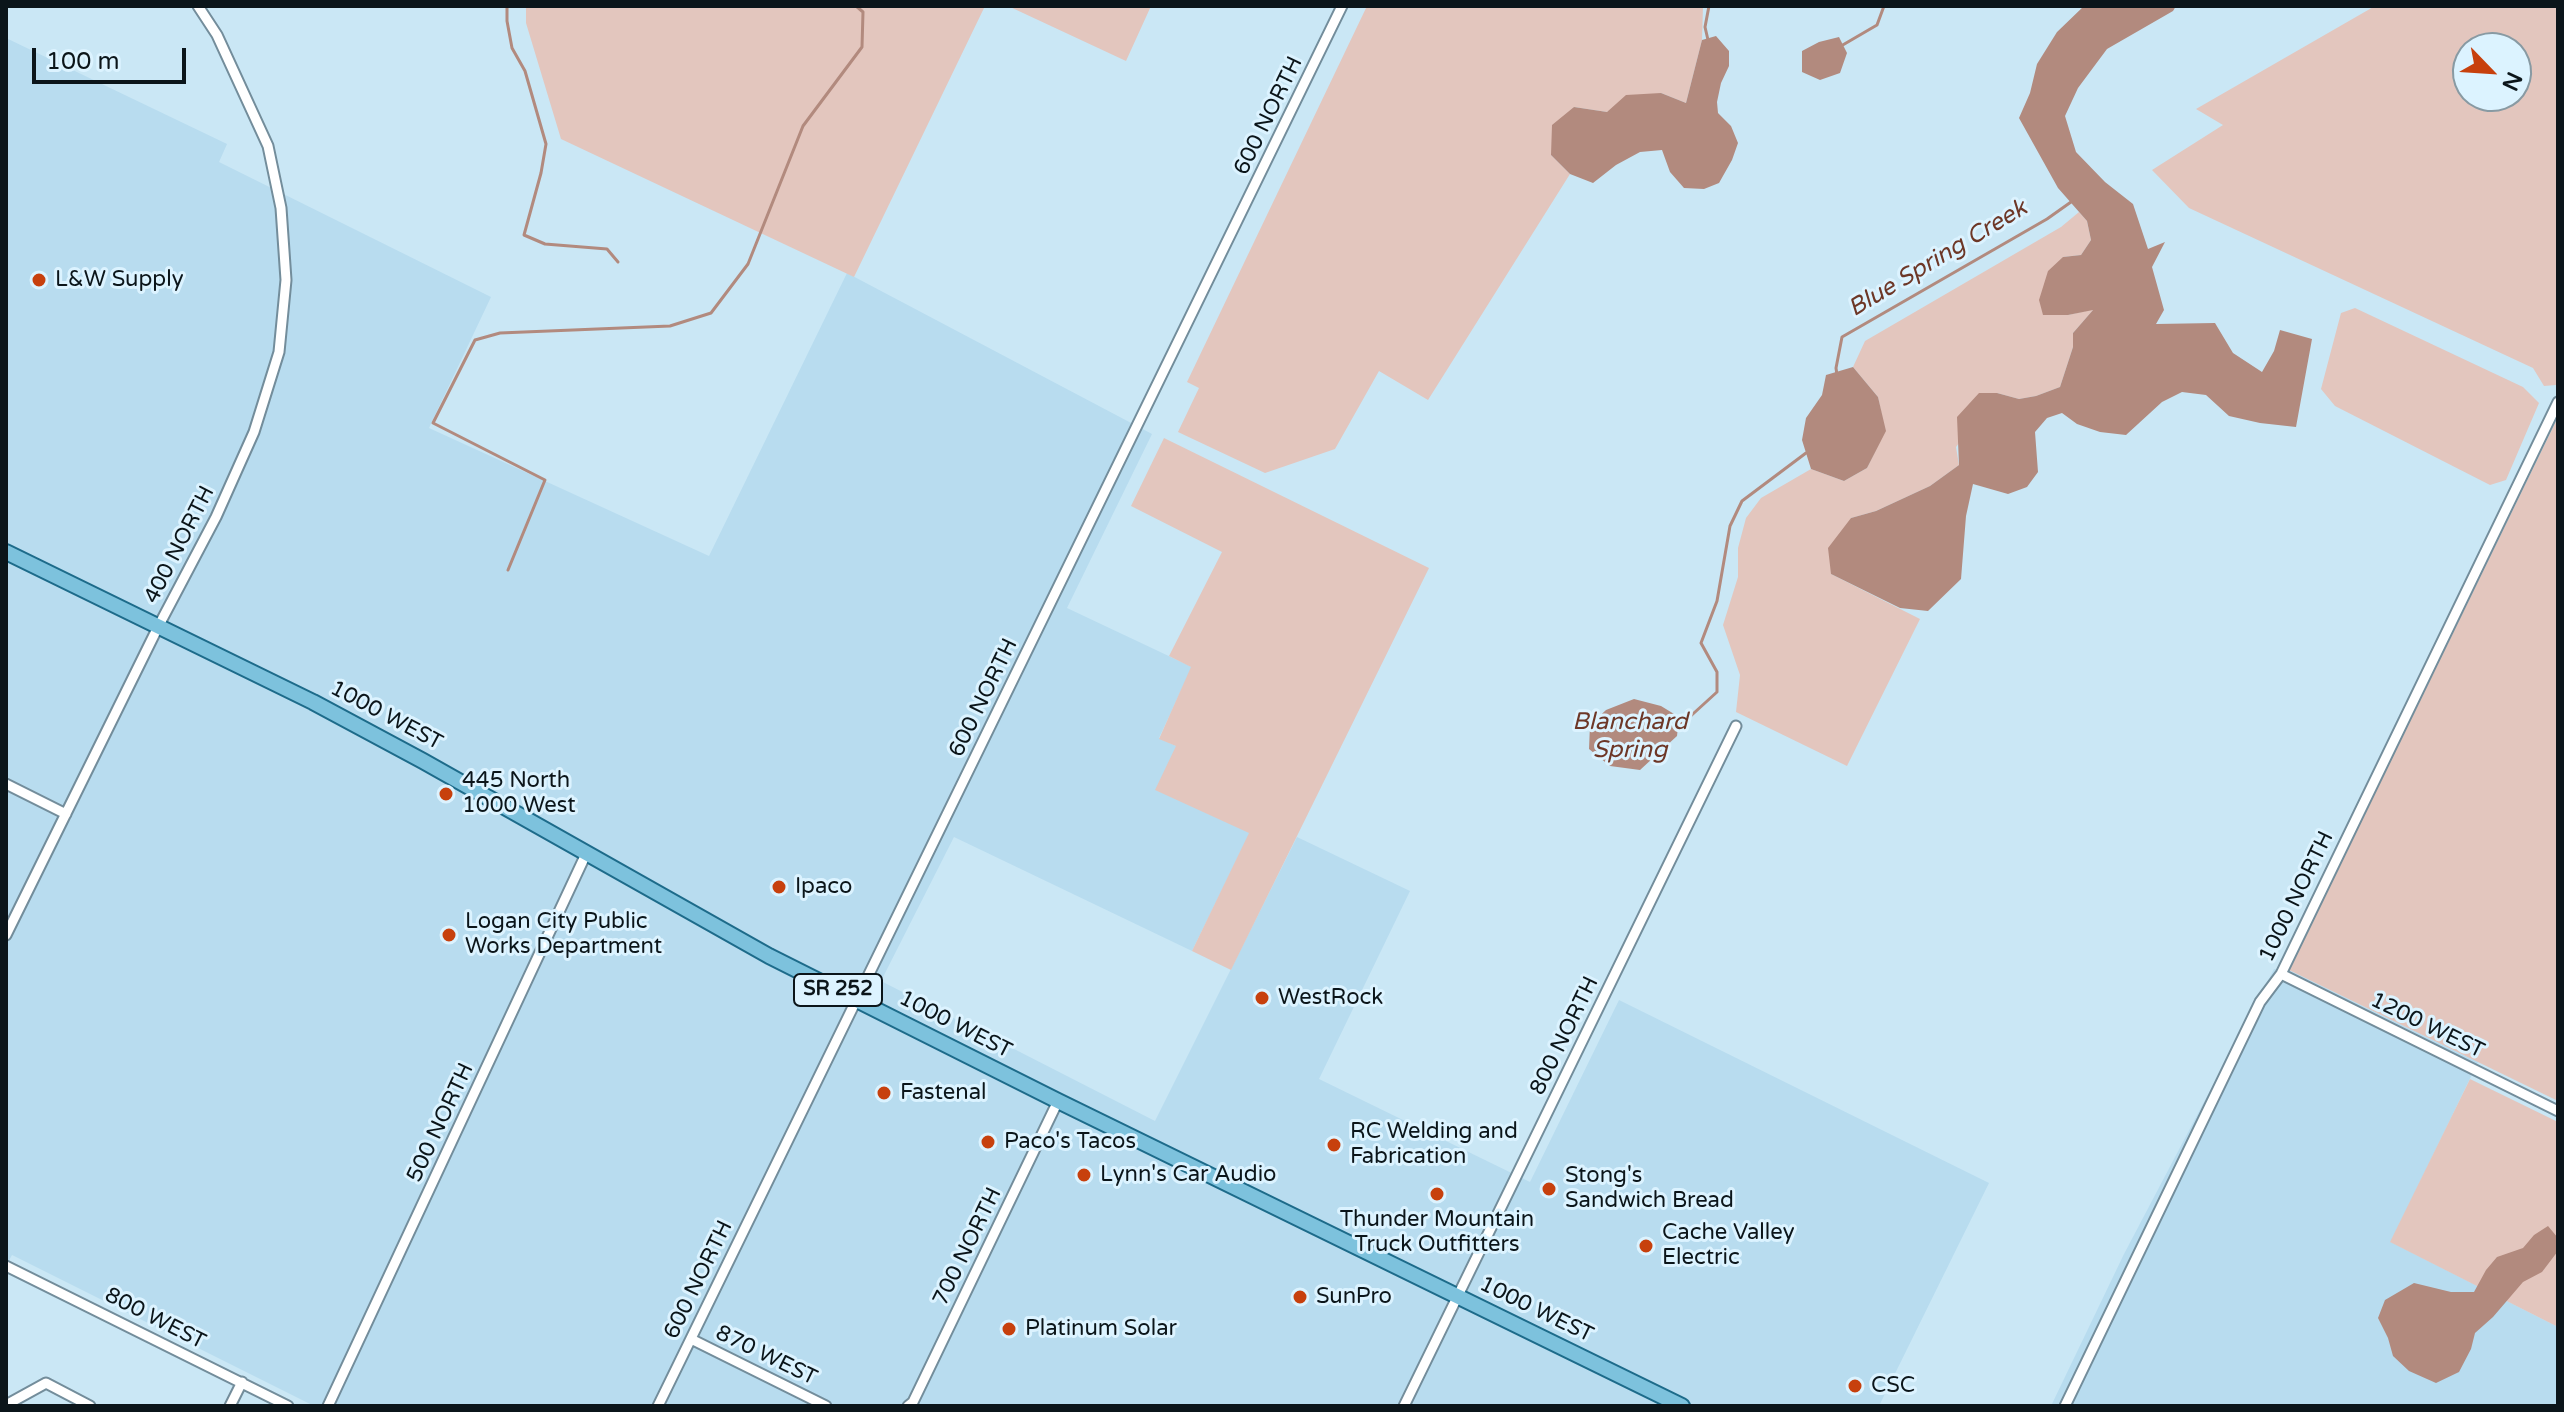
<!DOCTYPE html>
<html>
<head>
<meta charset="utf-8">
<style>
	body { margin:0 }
	#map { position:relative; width:2564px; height:1412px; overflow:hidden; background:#cae7f5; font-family:"Varela Round",sans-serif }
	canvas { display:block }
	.frame { position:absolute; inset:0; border:8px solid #0b151a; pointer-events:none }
	.north { position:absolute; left:2452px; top:32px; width:80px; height:80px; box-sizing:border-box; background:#dcf3ff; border:2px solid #889aa3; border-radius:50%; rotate:115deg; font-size:22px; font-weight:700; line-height:32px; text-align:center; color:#0b151a }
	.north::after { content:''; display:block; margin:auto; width:28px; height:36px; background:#c7400d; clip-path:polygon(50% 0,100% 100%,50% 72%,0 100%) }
	.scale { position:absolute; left:32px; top:48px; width:154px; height:36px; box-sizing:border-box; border:4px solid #0b151a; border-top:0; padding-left:10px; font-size:24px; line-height:28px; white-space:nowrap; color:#0b151a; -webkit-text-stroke:6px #dcf3ff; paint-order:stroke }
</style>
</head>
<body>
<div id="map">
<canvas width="2564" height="1412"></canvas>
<div class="frame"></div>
<div class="north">N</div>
<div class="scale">100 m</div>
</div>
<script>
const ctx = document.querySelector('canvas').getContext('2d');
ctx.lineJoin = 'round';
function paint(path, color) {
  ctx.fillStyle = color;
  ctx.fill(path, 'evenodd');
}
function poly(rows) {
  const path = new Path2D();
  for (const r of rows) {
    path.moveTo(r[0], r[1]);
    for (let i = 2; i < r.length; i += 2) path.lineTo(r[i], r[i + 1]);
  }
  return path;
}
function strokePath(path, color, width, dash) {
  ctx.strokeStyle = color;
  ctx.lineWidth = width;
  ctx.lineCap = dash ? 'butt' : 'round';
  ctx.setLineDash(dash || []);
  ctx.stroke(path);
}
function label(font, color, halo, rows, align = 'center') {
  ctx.font = font + ' "Varela Round",sans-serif';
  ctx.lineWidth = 6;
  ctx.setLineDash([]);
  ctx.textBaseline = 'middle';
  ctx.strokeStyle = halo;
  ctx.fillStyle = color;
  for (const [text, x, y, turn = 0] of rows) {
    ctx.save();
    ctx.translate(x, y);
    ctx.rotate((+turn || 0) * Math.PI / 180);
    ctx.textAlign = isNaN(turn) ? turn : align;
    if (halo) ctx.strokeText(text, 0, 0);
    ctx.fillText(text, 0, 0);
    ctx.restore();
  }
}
paint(poly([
	[6,38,227,144,219,162,491,297,429,428,709,556,847,273,1152,434,1067,608,1192,667,1159,738,1176,746,1250,833,1192,951,954,837,881,981,1155,1121,1297,837,1410,891,1319,1079,1530,1182,1619,1000,1989,1183,1879,1406,314,1406,12,1255,6,1266],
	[2274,969,2289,970,2478,1062,2391,1242,2558,1327,2558,1406,2051,1406,2124,1254]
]), '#b8dcef');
paint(poly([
	[526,6,985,6,854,277,561,139,526,23],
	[1008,6,1151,6,1126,61],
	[1367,6,1703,6,1702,40,1686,103,1661,93,1607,112,1574,107,1551,155,1570,174,1428,400,1379,371,1335,449,1265,473,1178,432,1199,388,1187,382],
	[2375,6,2558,6,2558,381,2556,385,2544,386,2533,368,2189,208,2152,170,2223,125,2196,109],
	[2516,48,2516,96,2468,96,2468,48],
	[2079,212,2087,221,2091,240,2081,255,2063,257,2068,315,2094,309,2073,333,2073,347,2060,387,2036,396,2019,399,1997,393,1956,447,1959,465,1930,486,1876,511,1851,518,1831,574,1920,619,1847,766,1736,712,1740,675,1723,625,1738,577,1738,548,1746,518,1761,498,1811,469,1844,481,1867,468,1885,431,1878,397,1853,367,1865,341,2061,227],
	[2355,308,2523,387,2539,403,2506,480,2490,485,2335,406,2321,389,2341,313],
	[2558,417,2558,1101,2289,970],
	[1164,438,1429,568,1231,970,1192,951,1249,833,1155,790,1176,746,1159,739,1191,667,1169,656,1222,552,1131,506],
	[2470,1079,2558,1122,2558,1327,2390,1242]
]), '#e3c6be');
paint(poly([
	[2084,6,2176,6,2173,11,2107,49,2078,88,2065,116,2076,152,2105,182,2133,204,2148,249,2165,242,2152,267,2164,310,2156,324,2215,323,2233,353,2262,372,2274,351,2280,330,2312,339,2296,427,2260,423,2229,416,2206,395,2182,392,2162,402,2126,435,2100,432,2077,424,2062,413,2047,418,2035,432,2038,472,2027,487,2008,494,1973,484,1966,516,1961,579,1928,611,1900,608,1831,574,1828,548,1851,518,1876,511,1930,486,1959,465,1957,417,1979,393,1997,393,2019,399,2036,396,2060,387,2073,347,2073,333,2093,310,2068,315,2043,315,2039,300,2048,271,2063,257,2081,255,2091,240,2087,221,2058,188,2019,118,2030,93,2037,64,2057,32],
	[1716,36,1729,51,1729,66,1721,83,1717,102,1718,113,1731,126,1738,143,1732,160,1719,183,1704,189,1684,188,1670,172,1662,150,1640,152,1616,165,1593,183,1570,174,1551,155,1552,125,1574,107,1607,112,1626,95,1661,93,1686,103,1702,40],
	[1839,37,1847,53,1840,73,1820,80,1802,72,1802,51,1819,42],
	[1853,367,1878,397,1886,431,1867,468,1844,481,1811,469,1802,440,1806,418,1822,395,1826,375],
	[1634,699,1661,706,1679,717,1677,736,1640,770,1610,766,1589,749,1590,725,1606,710],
	[2548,1226,2558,1238,2558,1251,2542,1272,2523,1282,2493,1317,2475,1333,2471,1349,2459,1372,2436,1383,2409,1371,2393,1356,2388,1338,2378,1318,2385,1300,2414,1283,2451,1292,2474,1292,2486,1270,2497,1257,2523,1248,2534,1235]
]), '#b28a7e');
strokePath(poly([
	[507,6,507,21,512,48,525,71,546,144,541,173,524,235,545,244,607,249,618,262],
	[1708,40,1705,27,1709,6],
	[1841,46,1877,25,1884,6],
	[1837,375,1836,368,1842,337,2047,219,2071,202],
	[508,570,545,480,433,423,475,340,500,333,670,326,711,313,748,264,803,126,862,47,863,12,856,6],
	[1674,724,1683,723,1717,692,1717,672,1701,643,1717,601,1730,526,1742,501,1806,453]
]), '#b28a7e', 3);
const minor = poly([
	[6,784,66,814],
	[6,935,158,627,216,517,254,432,279,352,286,280,281,208,268,146,217,35,198,6],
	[2281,974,2558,1111],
	[6,1266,288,1406],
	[691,1339,826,1406],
	[6,1405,46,1383,90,1406],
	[230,1406,242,1382],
	[328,1406,586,854],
	[658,1406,1342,6],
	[908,1406,913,1402,1058,1101],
	[1404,1406,1736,726],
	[2065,1406,2260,1002,2281,974,2558,402]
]);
const primary = poly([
	[6,552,313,702,423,761,769,956,1058,1101,1682,1406]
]);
strokePath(minor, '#738d9b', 13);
strokePath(primary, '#1d6b8a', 18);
strokePath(minor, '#fff', 9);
strokePath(primary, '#7dc2dd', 14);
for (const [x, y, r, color] of [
	[39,280,8,"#c7400d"],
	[446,794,8,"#c7400d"],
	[779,887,8,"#c7400d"],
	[449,935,8,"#c7400d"],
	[1262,998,8,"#c7400d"],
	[884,1093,8,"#c7400d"],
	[988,1142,8,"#c7400d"],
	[1334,1145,8,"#c7400d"],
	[1084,1175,8,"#c7400d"],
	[1549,1189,8,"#c7400d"],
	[1437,1194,8,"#c7400d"],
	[1646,1246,8,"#c7400d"],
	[1300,1297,8,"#c7400d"],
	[1009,1329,8,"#c7400d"],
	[1855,1386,8,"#c7400d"]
]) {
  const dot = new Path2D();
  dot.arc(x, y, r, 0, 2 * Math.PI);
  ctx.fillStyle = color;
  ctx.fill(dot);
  strokePath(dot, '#dcf3ff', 3);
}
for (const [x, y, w] of [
	[838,990,88]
]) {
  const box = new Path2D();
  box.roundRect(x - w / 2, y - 16, w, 32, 6);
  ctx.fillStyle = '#dcf3ff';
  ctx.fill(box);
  strokePath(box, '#0b151a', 2);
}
label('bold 20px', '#0b151a', null, [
	["SR 252",838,990]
]);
label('22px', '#0b151a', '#dcf3ff', [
	["600 NORTH",1269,116,-64],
	["400 NORTH",180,545,-63],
	["600 NORTH",984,698,-64],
	["1000 WEST",386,716,28],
	["1000 NORTH",2297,897,-64],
	["1000 WEST",955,1025,27],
	["1200 WEST",2427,1026,26],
	["800 NORTH",1565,1036,-64],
	["500 NORTH",441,1123,-65],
	["700 NORTH",968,1247,-64],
	["600 NORTH",699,1280,-64],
	["1000 WEST",1536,1310,26],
	["800 WEST",155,1319,27],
	["870 WEST",766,1356,26]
]);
label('22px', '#0b151a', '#dcf3ff', [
	["L&W Supply",55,280],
	["445 North",462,781],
	["1000 West",462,806],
	["Ipaco",795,887],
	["Logan City Public",465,922],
	["Works Department",465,947],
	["WestRock",1278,998],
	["Fastenal",900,1093],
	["RC Welding and",1350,1132],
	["Fabrication",1350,1157],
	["Paco's Tacos",1004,1142],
	["Lynn's Car Audio",1100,1175],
	["Stong's",1565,1176],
	["Sandwich Bread",1565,1201],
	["Thunder Mountain",1437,1220,"center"],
	["Truck Outfitters",1437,1245,"center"],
	["Cache Valley",1662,1233],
	["Electric",1662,1258],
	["SunPro",1316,1297],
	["Platinum Solar",1025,1329],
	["CSC",1871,1386]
], 'left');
label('italic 24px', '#6d3727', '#dcf3ff', [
	["Blue Spring Creek",1938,259,-31],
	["Blanchard",1630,723],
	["Spring",1630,751]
]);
</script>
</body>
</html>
